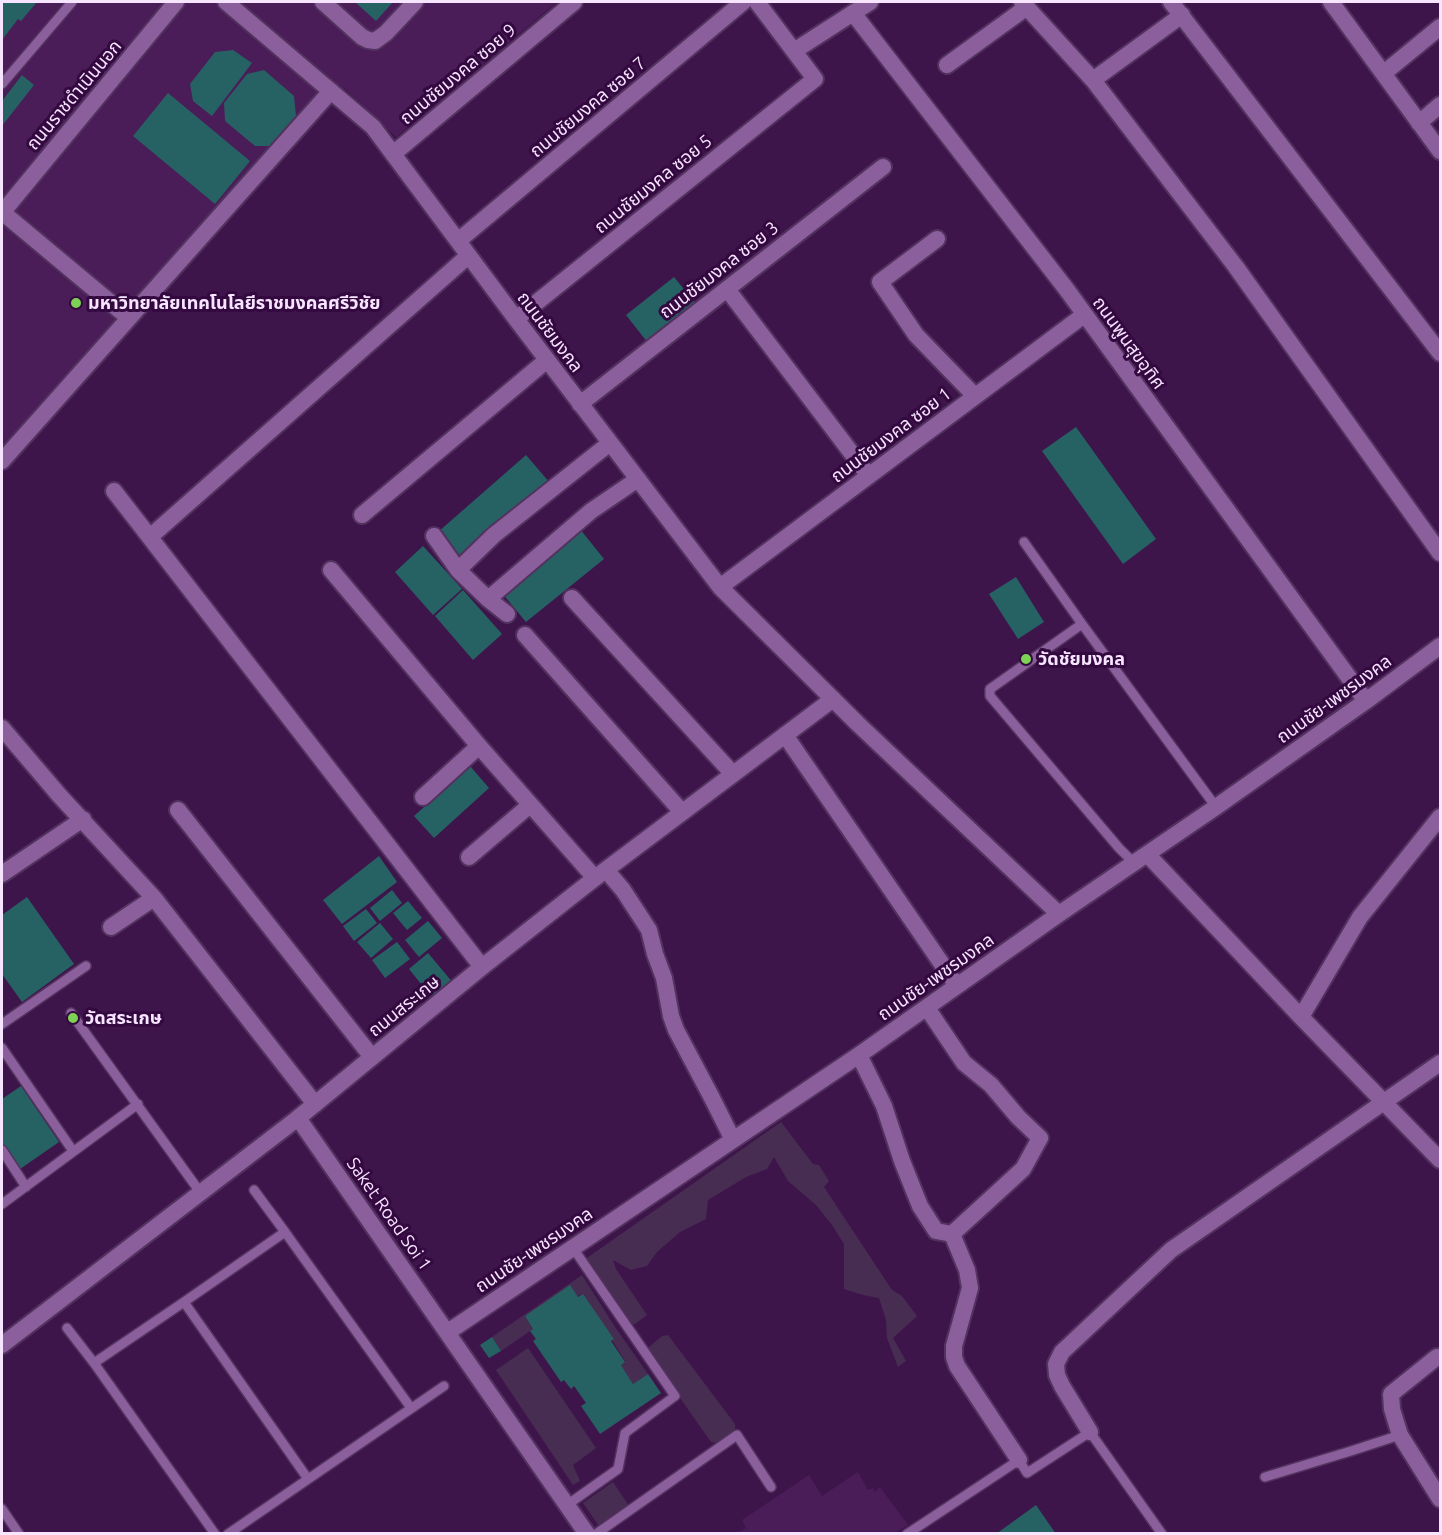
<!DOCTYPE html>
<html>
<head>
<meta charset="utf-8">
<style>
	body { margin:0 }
	#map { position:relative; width:1442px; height:1535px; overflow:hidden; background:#3e154b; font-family:Ubuntu,sans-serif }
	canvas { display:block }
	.frame { position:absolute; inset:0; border:3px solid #f7e4ff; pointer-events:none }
</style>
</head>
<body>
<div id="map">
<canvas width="1442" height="1535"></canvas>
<div class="frame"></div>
</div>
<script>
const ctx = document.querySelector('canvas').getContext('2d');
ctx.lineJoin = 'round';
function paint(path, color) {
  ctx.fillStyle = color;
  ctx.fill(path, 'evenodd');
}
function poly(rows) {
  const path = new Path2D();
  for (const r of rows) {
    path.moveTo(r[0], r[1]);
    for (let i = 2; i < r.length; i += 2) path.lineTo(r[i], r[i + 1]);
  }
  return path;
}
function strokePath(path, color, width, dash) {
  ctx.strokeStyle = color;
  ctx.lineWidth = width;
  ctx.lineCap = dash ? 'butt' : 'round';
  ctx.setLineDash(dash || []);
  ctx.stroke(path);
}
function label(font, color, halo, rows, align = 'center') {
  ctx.font = font + ' Ubuntu,"Noto Sans Thai",sans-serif';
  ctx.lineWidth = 6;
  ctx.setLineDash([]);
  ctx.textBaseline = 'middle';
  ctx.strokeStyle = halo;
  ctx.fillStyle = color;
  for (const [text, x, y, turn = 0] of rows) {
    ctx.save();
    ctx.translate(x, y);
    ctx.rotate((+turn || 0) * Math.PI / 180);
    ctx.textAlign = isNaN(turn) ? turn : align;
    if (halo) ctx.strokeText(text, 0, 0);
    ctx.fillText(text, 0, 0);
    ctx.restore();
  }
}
paint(poly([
	[2,2,557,2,396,137,344,88,2,468],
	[858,1472,868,1490,873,1488,875,1492,880,1487,908,1525,895,1533,737,1533,746,1528,742,1520,809,1475,822,1496]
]), '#4a1c58');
paint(poly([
	[781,1122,813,1164,819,1165,829,1181,824,1187,892,1290,902,1296,917,1316,893,1338,906,1361,898,1367,887,1338,886,1320,879,1298,863,1295,844,1289,844,1244,832,1225,816,1205,788,1181,774,1157,767,1169,746,1177,708,1200,706,1219,680,1232,657,1252,647,1266,631,1270,613,1260,616,1269,647,1315,635,1324,630,1324,584,1260],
	[582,1275,615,1327,648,1374,633,1384,621,1365,625,1361,583,1294,525,1316,533,1329,501,1351,492,1337],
	[668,1335,735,1424,735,1430,717,1443,711,1442,649,1354,649,1347,662,1336],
	[528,1348,596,1448,573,1465,580,1481,573,1485,496,1370],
	[613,1482,629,1506,599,1526,583,1503]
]), '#472d51');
paint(poly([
	[2,2,37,2,21,21,18,19,2,40],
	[355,2,393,2,376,21],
	[233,50,252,63,212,116,193,101,190,84,215,52],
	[264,70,294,96,296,116,272,146,255,146,225,121,224,103,247,74],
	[22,75,34,85,2,126,2,101],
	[168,93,250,161,215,204,133,136],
	[674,277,696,304,648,343,626,315],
	[1076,427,1156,539,1123,564,1042,451],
	[526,455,550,483,462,560,438,532],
	[580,529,604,559,526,622,502,593],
	[423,546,462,589,433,615,395,572],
	[1016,577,1044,622,1018,639,989,594],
	[463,590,502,634,473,660,435,616],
	[470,766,489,788,434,838,414,816],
	[379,856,397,882,342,924,323,900],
	[392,890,402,903,380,921,370,908],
	[27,897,74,964,22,1002,2,974,2,915],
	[408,901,422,918,407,930,393,913],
	[366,909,377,923,354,941,343,926],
	[428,921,442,938,419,957,405,940],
	[380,923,393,939,371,958,357,942],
	[397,942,410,959,385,978,372,960],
	[428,953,454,984,434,1000,409,969],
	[21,1086,59,1142,20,1169,2,1143,2,1099],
	[570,1285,578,1297,583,1294,614,1339,611,1341,625,1362,621,1365,633,1384,648,1374,661,1393,600,1434,581,1406,586,1403,574,1386,571,1389,564,1380,561,1382,533,1341,536,1339,530,1331,533,1329,525,1316],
	[492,1337,501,1351,489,1358,480,1345],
	[1036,1505,1056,1534,996,1534]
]), '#266263');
const service = poly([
	[2,84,72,2],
	[1024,542,1082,624,1216,807],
	[1082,624,990,689,990,696,1119,848,1134,863],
	[71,1013,200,1192],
	[2,1024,86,966],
	[2,1048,73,1151],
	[2,1150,26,1187],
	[254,1190,285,1232],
	[2,1204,138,1104],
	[184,1302,308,1479],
	[67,1328,94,1363],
	[1265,1477,1351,1451,1400,1435],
	[567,1505,618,1469,625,1433,675,1396,573,1248],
	[2,1509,19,1534],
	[215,1534,94,1363,184,1302,285,1232,411,1408],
	[228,1534,444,1386],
	[596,1534,737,1435,771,1487],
	[907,1534,1019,1460,1027,1473,1090,1432,1162,1534]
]);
const minor = poly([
	[226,2,373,127,516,319,720,587,858,724,1059,914],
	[323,2,362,37,368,40,375,41,386,33,415,2],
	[1022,2,1093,80,1236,267,1440,553],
	[1171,2,1440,353],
	[1331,2,1440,151],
	[853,13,1067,290,1366,701],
	[794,51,870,2],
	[947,65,1027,7],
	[1384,73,1440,27],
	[1093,80,1182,15],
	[1419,123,1440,105],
	[393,154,574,2],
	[2,212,129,318],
	[937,239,880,282,916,335,975,396],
	[458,241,743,2],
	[727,289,869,476],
	[516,319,815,79,757,2],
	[580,404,883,167],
	[2,461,331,91],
	[114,491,482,967],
	[362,515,547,360],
	[151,536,468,256],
	[434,536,458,570,488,599,591,511,638,479],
	[331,570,479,746,595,878],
	[458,570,494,535,610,443],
	[720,587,1084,315],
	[572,598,733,774],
	[488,599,507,614],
	[525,635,682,812],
	[2,728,59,795,154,898,315,1104],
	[785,735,957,986],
	[423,797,479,746],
	[178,810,372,1057],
	[1147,854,1301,1017,1440,1160],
	[469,857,530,805],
	[606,870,623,890,649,930,655,954,664,978,671,1016,676,1030,712,1098,733,1140],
	[2,874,83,819],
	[111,927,154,898],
	[1301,1017,1360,917,1440,817],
	[859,1055,884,1106,902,1161,920,1206,936,1231,952,1234,1023,1169,1040,1138,1018,1117,991,1085,964,1063,927,1008],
	[298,1118,587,1534],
	[952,1234,967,1270,970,1288,954,1346,954,1357,957,1366,1019,1460],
	[448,1332,859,1055,1059,914,1216,807,1366,701,1440,646],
	[1437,1357,1391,1394,1392,1409,1400,1435,1440,1499],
	[1090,1432,1062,1386,1057,1375,1056,1364,1062,1352,1171,1250,1440,1063]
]);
const tertiary = poly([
	[2,213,176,2],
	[2,1345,298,1118,482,967,595,878,833,699]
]);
strokePath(service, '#52325e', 12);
strokePath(minor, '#52325e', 20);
strokePath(tertiary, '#52325e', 20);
strokePath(service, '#8b5f9b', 9);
strokePath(minor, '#8b5f9b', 16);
strokePath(tertiary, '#8b5f9b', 16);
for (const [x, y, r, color] of [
	[76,303,6,"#7dd154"],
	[1026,659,6,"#7dd154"],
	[73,1018,6,"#7dd154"]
]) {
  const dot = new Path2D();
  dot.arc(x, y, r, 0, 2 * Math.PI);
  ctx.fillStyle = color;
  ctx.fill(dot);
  strokePath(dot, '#330940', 2);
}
label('18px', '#f7e4ff', '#330940', [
	["ถนนชัยมงคล ซอย 9",458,74,-40],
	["ถนนราชดำเนินนอก",74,95,-50],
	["ถนนชัยมงคล ซอย 7",588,107,-40],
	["ถนนชัยมงคล ซอย 5",653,184,-39],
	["ถนนชัยมงคล ซอย 3",719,270,-38],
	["ถนนชัยมงคล",550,332,53],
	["ถนนพูนสุขอุทิศ",1129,343,54],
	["ถนนชัยมงคล ซอย 1",891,435,-37],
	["ถนนชัย-เพชรมงคล",1334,699,-36],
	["ถนนชัย-เพชรมงคล",936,977,-35],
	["ถนนสระเกษ",404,1006,-39],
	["Saket Road Soi 1",389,1214,55],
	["ถนนชัย-เพชรมงคล",534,1250,-34]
]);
label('bold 18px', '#f7e4ff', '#330940', [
	["มหาวิทยาลัยเทคโนโลยีราชมงคลศรีวิชัย",88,303],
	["วัดชัยมงคล",1038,659],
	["วัดสระเกษ",85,1018]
], 'left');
</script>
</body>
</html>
